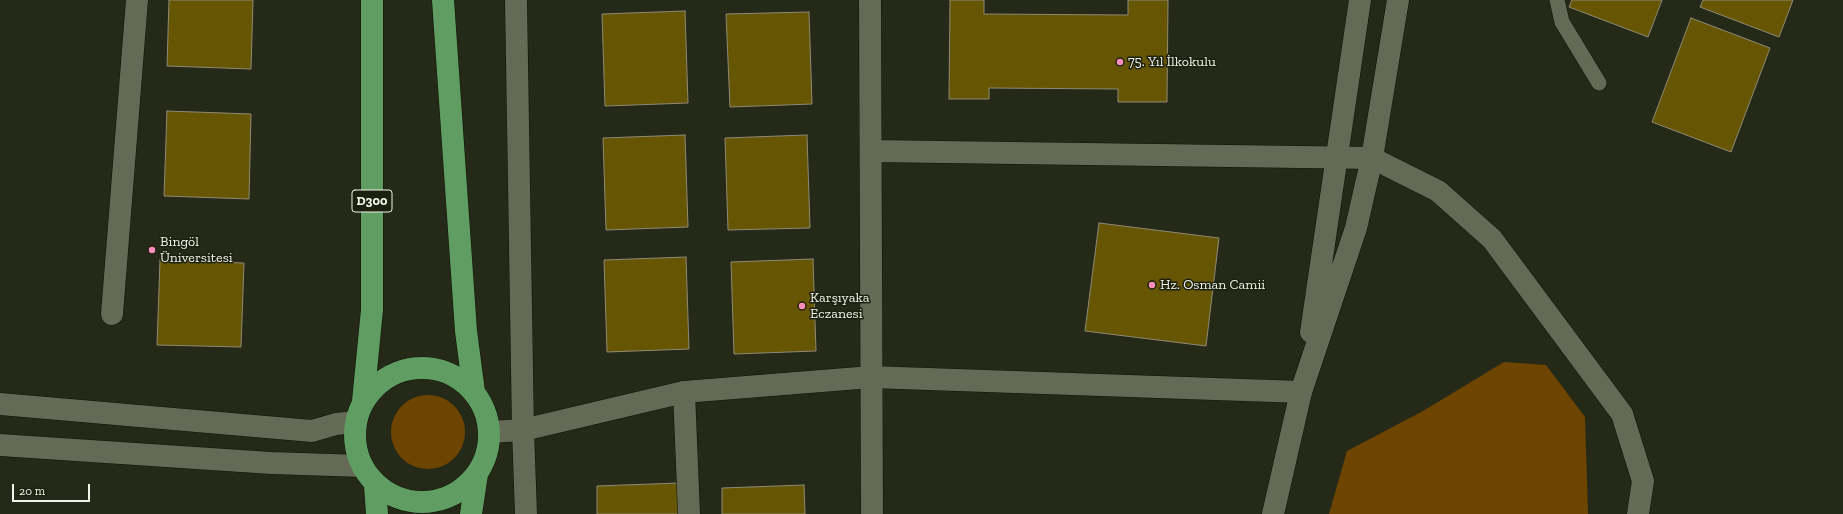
<!DOCTYPE html>
<html>
<head>
<meta charset="utf-8">
<style>
	body { margin:0 }
	#map { position:relative; width:1843px; height:514px; overflow:hidden; background:#252a18; font-family:"Zilla Slab",serif }
	canvas { display:block }
	.scale { position:absolute; left:12px; top:484px; width:78px; height:18px; box-sizing:border-box; border:2px solid #f1f5e9; border-top:0; padding-left:5px; font-size:12px; line-height:14px; white-space:nowrap; color:#f1f5e9; -webkit-text-stroke:3px #1c200f; paint-order:stroke }
</style>
</head>
<body>
<div id="map">
<canvas width="1843" height="514"></canvas>
<div class="scale">20 m</div>
</div>
<script>
const ctx = document.querySelector('canvas').getContext('2d');
ctx.lineJoin = 'round';
function paint(path, color) {
  ctx.fillStyle = color;
  ctx.fill(path, 'evenodd');
}
function poly(rows) {
  const path = new Path2D();
  for (const r of rows) {
    if (r.length === 3) {
      path.moveTo(r[0] + r[2], r[1]);
      path.arc(r[0], r[1], r[2], 0, 2 * Math.PI);
      continue;
    }
    path.moveTo(r[0], r[1]);
    for (let i = 2; i < r.length; i += 2) path.lineTo(r[i], r[i + 1]);
  }
  return path;
}
function strokePath(path, color, width, dash) {
  ctx.strokeStyle = color;
  ctx.lineWidth = width;
  ctx.lineCap = dash ? 'butt' : 'round';
  ctx.setLineDash(dash || []);
  ctx.stroke(path);
}
function label(font, color, halo, rows, align = 'center') {
  ctx.font = font + ' "Zilla Slab",serif';
  ctx.lineWidth = 3;
  ctx.setLineDash([]);
  ctx.textBaseline = 'middle';
  ctx.strokeStyle = halo;
  ctx.fillStyle = color;
  for (const [text, x, y, turn = 0] of rows) {
    ctx.save();
    ctx.translate(x, y);
    ctx.rotate((+turn || 0) * Math.PI / 180);
    ctx.textAlign = isNaN(turn) ? turn : align;
    if (halo) ctx.strokeText(text, 0, 0);
    ctx.fillText(text, 0, 0);
    ctx.restore();
  }
}
paint(poly([
	[1504,362,1546,365,1585,417,1588,514,1329,514,1347,451,1423,411],
	[428,432,37]
]), '#6e4500');
const building = poly([
	[169,0,253,0,251,69,167,66,169,0],
	[950,0,984,0,984,14,1128,15,1128,0,1168,0,1167,102,1118,102,1118,89,989,88,989,99,949,99,950,0],
	[1572,0,1662,0,1648,37,1569,7,1572,0],
	[1703,0,1793,0,1779,37,1700,7,1703,0],
	[685,11,688,103,605,106,602,14,685,11],
	[809,12,812,104,730,107,726,14,809,12],
	[1691,18,1770,48,1731,152,1652,122,1691,18],
	[167,111,251,114,249,199,164,196,167,111],
	[685,135,688,227,606,230,603,138,685,135],
	[807,135,810,228,728,230,725,138,807,135],
	[1099,223,1219,238,1206,346,1085,331,1099,223],
	[686,257,689,349,607,352,604,260,686,257],
	[813,259,816,351,734,354,731,262,813,259],
	[160,260,244,263,241,347,157,345,160,260],
	[679,483,680,514,597,514,597,486,679,483],
	[804,485,805,514,722,514,722,488,804,485]
]);
paint(building, '#665604');
strokePath(building, '#8f8a75', 1);
const lane = poly([
	[1557,0,1562,22,1599,83]
]);
const street = poly([
	[516,0,523,430,526,514],
	[870,0,872,514],
	[871,151,1372,158,1438,191,1492,239,1622,414,1643,481,1638,514],
	[112,314,137,0],
	[684,392,689,514],
	[1273,514,1301,392]
]);
const secondary = poly([
	[1311,332,1360,0],
	[1301,392,1356,228,1372,158,1398,0],
	[0,404,312,431,336,424,355,422],
	[490,432,523,430,684,392,871,377,1301,392],
	[0,445,271,463,362,466]
]);
const highway = poly([
	[443,0,466,331,474,392],
	[422,435,67],
	[363,401,372,310,372,0],
	[375,485,377,514],
	[471,514,477,474]
]);
strokePath(lane, '#0e1203', 16);
strokePath(street, '#0e1203', 23);
strokePath(secondary, '#0e1203', 23);
strokePath(highway, '#0e1203', 23);
strokePath(lane, '#646a56', 15);
strokePath(street, '#646a56', 22);
strokePath(secondary, '#646a56', 22);
strokePath(highway, '#5f9d63', 22);
for (const [x, y, r, color] of [
	[1120,62,4,"#ff8eb9"],
	[152,250,4,"#ff8eb9"],
	[1152,285,4,"#ff8eb9"],
	[802,306,4,"#ff8eb9"]
]) {
  const dot = new Path2D();
  dot.arc(x, y, r, 0, 2 * Math.PI);
  ctx.fillStyle = color;
  ctx.fill(dot);
  strokePath(dot, '#1c200f', 1.5);
}
for (const [x, y, w] of [
	[372,201,40]
]) {
  const box = new Path2D();
  box.roundRect(x - w / 2, y - 11, w, 22, 3);
  ctx.fillStyle = '#1c200f';
  ctx.fill(box);
  strokePath(box, '#f1f5e9', 1);
}
label('bold 13px', '#f1f5e9', null, [
	["D300",372,201]
]);
label('14px', '#f1f5e9', '#1c200f', [
	["75. Yıl İlkokulu",1128,62],
	["Bingöl",160,242],
	["Üniversitesi",160,258],
	["Hz. Osman Camii",1160,285],
	["Karşıyaka",810,298],
	["Eczanesi",810,314]
], 'left');
</script>
</body>
</html>
